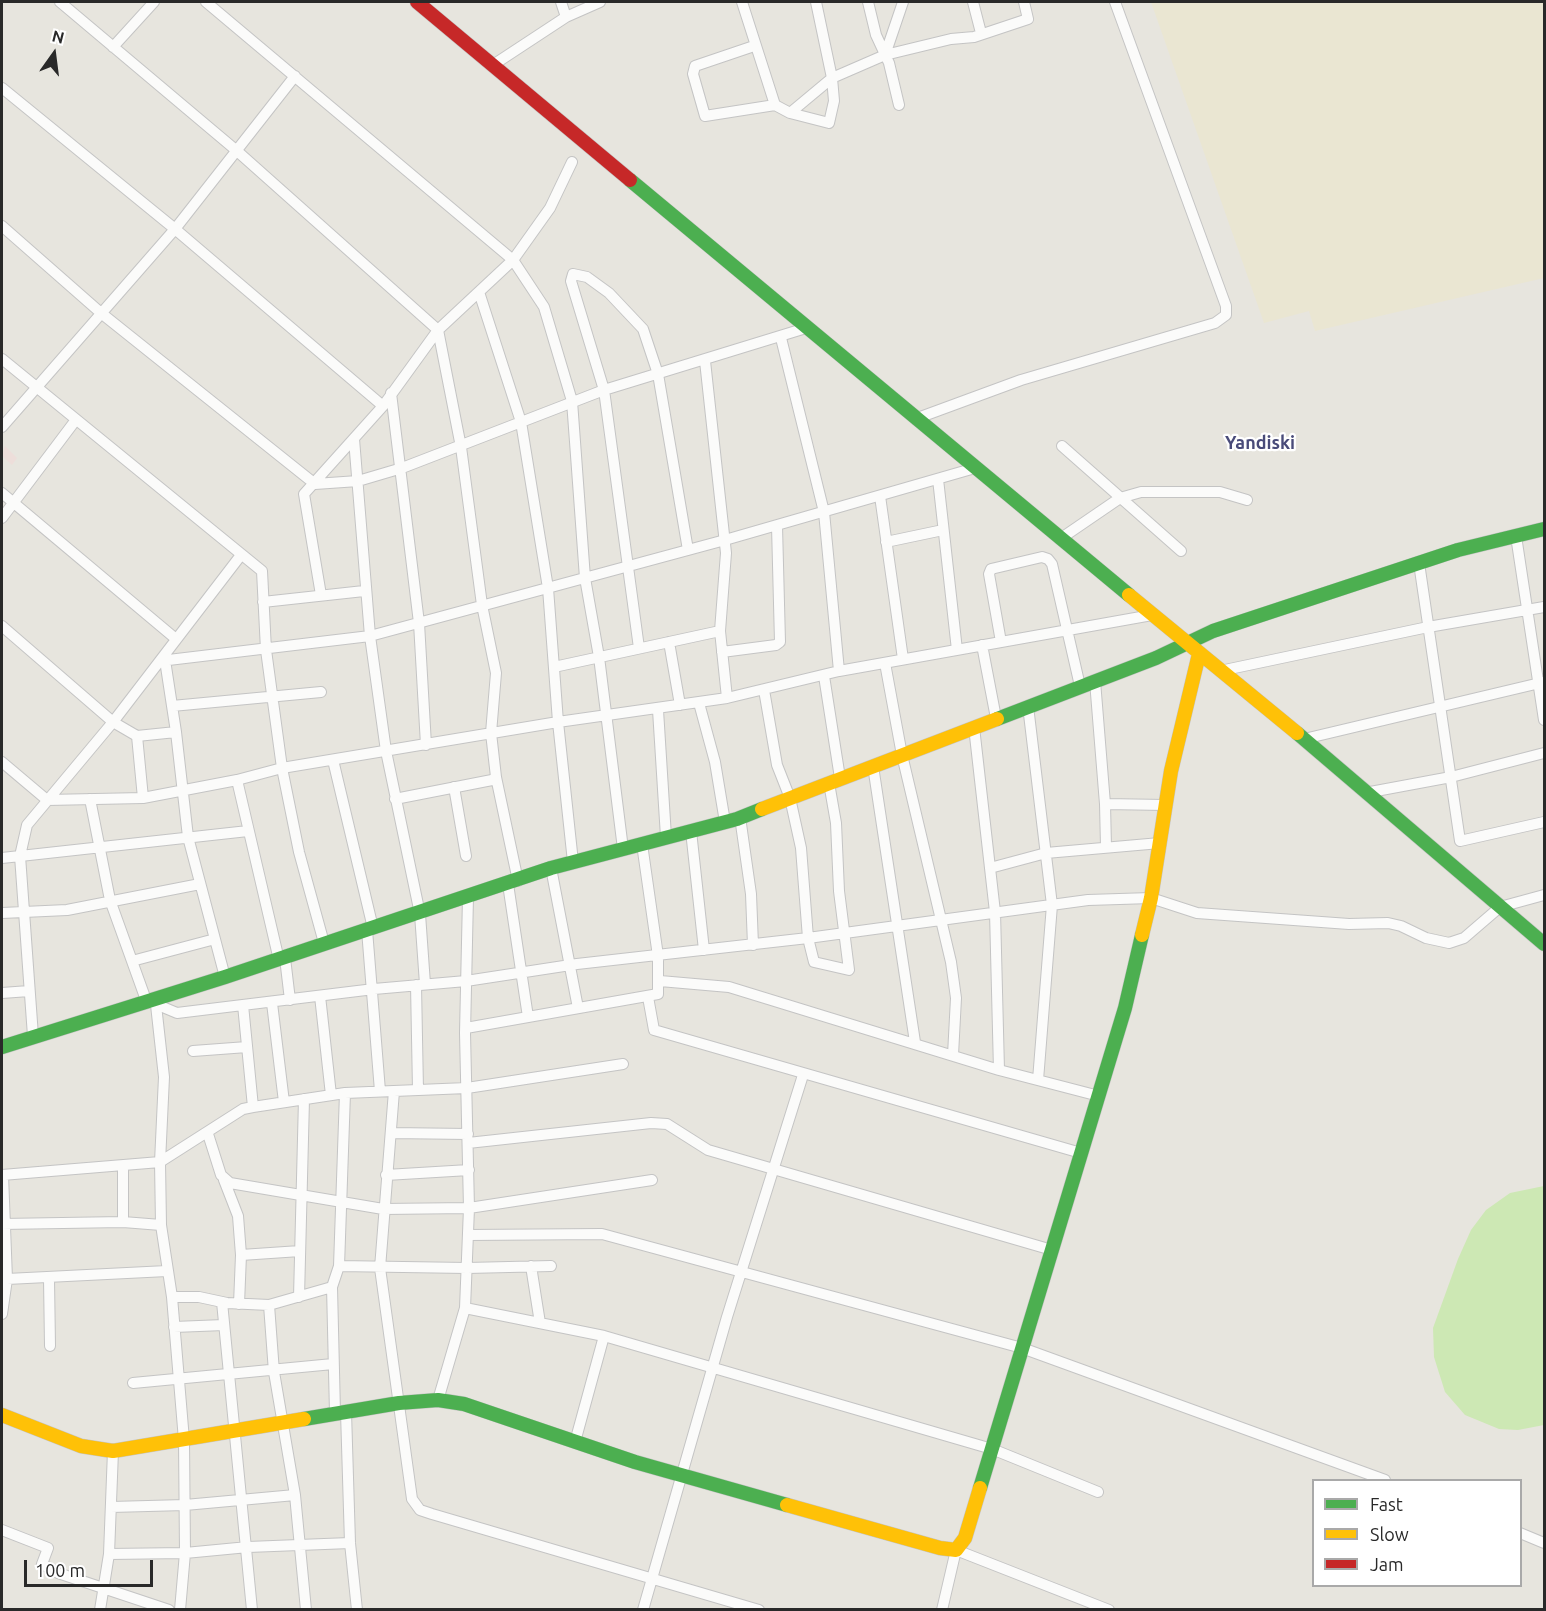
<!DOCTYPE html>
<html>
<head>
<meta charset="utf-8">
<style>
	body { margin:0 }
	#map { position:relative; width:1546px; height:1611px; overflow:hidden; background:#e7e5de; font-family:Ubuntu,sans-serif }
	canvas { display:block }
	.frame { position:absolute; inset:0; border:3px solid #292929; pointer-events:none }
	.legend { position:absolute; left:1312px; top:1479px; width:210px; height:108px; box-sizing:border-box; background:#fff; border:2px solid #a9a9a9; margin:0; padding:8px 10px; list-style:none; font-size:18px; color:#292929 }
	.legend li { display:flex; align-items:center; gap:12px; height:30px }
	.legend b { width:30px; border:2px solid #a9a9a9 }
	.north { position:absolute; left:24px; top:24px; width:60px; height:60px; -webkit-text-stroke:4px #fff; paint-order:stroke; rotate:14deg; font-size:16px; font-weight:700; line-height:24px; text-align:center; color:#292929 }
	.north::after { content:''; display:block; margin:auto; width:21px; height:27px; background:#292929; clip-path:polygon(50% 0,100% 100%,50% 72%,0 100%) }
	.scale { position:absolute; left:24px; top:1560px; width:129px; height:27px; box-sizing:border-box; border:3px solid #292929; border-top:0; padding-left:8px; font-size:18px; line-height:21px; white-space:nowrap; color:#292929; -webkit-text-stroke:4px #fff; paint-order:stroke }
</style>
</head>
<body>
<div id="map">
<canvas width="1546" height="1611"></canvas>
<div class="frame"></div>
<ul class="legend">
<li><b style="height:8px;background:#4caf50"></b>Fast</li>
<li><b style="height:8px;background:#ffc107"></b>Slow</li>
<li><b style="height:8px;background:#c62828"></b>Jam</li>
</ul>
<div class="north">N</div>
<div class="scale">100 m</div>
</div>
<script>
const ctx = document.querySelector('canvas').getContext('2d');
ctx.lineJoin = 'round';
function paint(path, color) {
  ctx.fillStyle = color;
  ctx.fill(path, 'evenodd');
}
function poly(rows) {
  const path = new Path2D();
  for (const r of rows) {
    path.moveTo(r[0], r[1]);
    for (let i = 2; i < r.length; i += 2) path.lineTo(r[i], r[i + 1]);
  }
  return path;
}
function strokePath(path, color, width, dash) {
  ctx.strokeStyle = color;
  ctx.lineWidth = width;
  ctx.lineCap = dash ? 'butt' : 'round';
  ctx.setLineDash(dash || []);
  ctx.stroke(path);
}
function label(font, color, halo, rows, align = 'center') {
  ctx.font = font + ' Ubuntu,sans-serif';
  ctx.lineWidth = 4.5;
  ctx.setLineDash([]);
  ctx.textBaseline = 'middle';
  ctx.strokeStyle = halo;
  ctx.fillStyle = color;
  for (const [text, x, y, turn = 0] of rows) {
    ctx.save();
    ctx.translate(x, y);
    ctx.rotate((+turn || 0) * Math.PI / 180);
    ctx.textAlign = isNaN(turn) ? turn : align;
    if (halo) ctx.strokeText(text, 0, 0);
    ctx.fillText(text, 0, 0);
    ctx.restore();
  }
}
paint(poly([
	[1151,2,1544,2,1544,278,1315,331,1309,311,1264,323]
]), '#eae6d2');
paint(poly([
	[5,446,17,458,12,465,2,456]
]), '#eddeda');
paint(poly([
	[1544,1186,1544,1425,1518,1430,1499,1429,1465,1415,1445,1392,1434,1357,1433,1328,1458,1259,1471,1230,1486,1210,1510,1193]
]), '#cde8b4');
const street = poly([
	[60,2,237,151,438,330,461,447,482,605,496,673,491,733,496,777,518,881],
	[206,2,513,260,544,307,572,401,585,578,599,657,623,849],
	[561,2,566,17],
	[742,2,775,105],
	[868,2,876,35,889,63,899,105],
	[973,2,981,33],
	[754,46,695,66,693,74,705,116,775,105,790,113,829,123,834,101,832,78,816,2],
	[113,47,154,2],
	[885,55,903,2],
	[493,65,566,17,600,2],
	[2,88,175,229,383,406],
	[790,113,832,78,885,55,951,39,974,37,1028,19,1024,2],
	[2,226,101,313,315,484,358,481,402,468,604,390,806,328],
	[479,292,521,422,548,588,558,722,573,862],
	[781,338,824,512,839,671],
	[2,359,262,571,266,650,282,768,299,852,324,943],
	[705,361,726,553,720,631,727,698],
	[391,393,419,623,426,745],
	[915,419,1021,380,1215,323,1226,315,1226,306,1115,2],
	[2,427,175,229,295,76],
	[354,439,370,636,386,751,420,914,425,984],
	[1062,446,1181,551],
	[938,479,957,650],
	[2,493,176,639],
	[880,496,903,659],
	[2,518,75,421],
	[1516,536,1544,720],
	[1060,539,1120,498,1141,492,1220,492,1247,500],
	[886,542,943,530],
	[1419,563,1460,841,1544,822],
	[321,595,304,494,383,406,438,330,513,260,550,208,572,162],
	[263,602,364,591],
	[2,626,113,722,137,736,176,732,188,837,225,977],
	[669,642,680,705],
	[1001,642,989,574,991,569,1042,557,1048,559,1052,564,1080,686],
	[982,645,996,718],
	[639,648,604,390,571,281,573,274,587,277,609,293,643,329,658,374,688,550],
	[722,652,776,645,780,642,777,526],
	[165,660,176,732],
	[160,661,370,636,725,540,975,468],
	[885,663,902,755,951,962,956,998,953,1055],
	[554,667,720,631],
	[1220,671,1428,627,1544,607],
	[824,676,840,778],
	[1095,681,1105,804,1106,847],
	[764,690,777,765,790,798,801,848,808,938,814,962,849,970,839,891,836,823,829,783],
	[699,703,715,762,725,822],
	[172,706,321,692],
	[1028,706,1052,905,1038,1080],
	[658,710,666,837],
	[974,727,995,912,999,1070],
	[137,736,143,798],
	[1304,739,1544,682],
	[333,760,373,928],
	[2,762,47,800,143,798,237,780,282,768,558,722,727,698,839,671,1152,615],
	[873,766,915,1042],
	[237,780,279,960],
	[454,787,466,856],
	[1365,793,1451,777,1544,753],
	[90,799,110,900,146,1000,177,1013,374,989,466,981,577,964,808,938,1088,900,1151,898,1197,913,1349,924,1388,923,1401,926,1426,938,1449,943,1464,938,1500,907,1544,895],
	[395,799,492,780,496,777],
	[1105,804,1165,805],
	[740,817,751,894,753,945],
	[691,831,704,950],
	[2,858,248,831],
	[551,868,578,1008],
	[990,868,1046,853,1160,843],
	[508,884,528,1017],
	[2,913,67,910,200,884],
	[367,930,380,1091],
	[285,958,290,1000],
	[132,961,215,939],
	[660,981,729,987,999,1070,1099,1096],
	[416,985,418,1090],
	[2,993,29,991],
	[320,996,331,1095],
	[648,997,654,1030,1081,1153],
	[272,1003,284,1102],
	[156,1005,164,1077,160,1162,161,1225,172,1297,184,1440,185,1553,180,1610],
	[243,1005,253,1107],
	[466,1028,658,994,658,956,642,844],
	[33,1036,20,856,27,825,113,722,241,555],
	[193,1051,247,1047],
	[394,1091,380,1268,412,1499,420,1510,432,1514,759,1610],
	[391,1133,468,1134],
	[208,1134,221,1175,230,1183,383,1209,469,1208,652,1180],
	[468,1143,651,1123,667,1124,708,1150,1052,1250],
	[123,1166,123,1222],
	[2,1175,160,1162,243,1109,253,1107,345,1093,467,1088,623,1064],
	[386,1175,469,1170],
	[224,1180,238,1216,241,1255,239,1304],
	[2,1224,123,1222,161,1225],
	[468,1235,602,1234,1022,1348,1385,1480],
	[241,1255,300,1251],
	[339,1266,467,1268,551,1266],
	[531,1266,540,1323],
	[7,1279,167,1271],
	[49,1279,50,1346],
	[172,1297,199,1297,227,1303,269,1305,332,1287],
	[299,1297,304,1099],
	[222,1302,252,1610],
	[269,1305,274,1372,295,1495,306,1610],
	[465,1308,604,1336,992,1449,1098,1492],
	[2,1314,7,1279,3,1175],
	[174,1327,224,1325],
	[133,1383,333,1364],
	[438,1400,465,1308,469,1208,465,1033,468,897],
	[346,1412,350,1543,357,1610],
	[335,1413,332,1287,339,1266,345,1093],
	[575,1442,604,1336],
	[111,1507,185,1505,295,1495],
	[2,1530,48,1548,42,1564,58,1573,169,1610],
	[1520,1533,1544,1543],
	[109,1554,185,1553,248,1547,350,1543],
	[100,1610,109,1554,113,1451],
	[643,1610,727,1317,803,1075],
	[942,1610,956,1550,1109,1610]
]);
const fast = poly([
	[630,180,1129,595],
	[997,719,1156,658,1213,631,1458,550,1544,529],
	[1297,733,1544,944],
	[2,1047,225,977,551,868,737,819,762,809],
	[304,1419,399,1403,438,1400,464,1404,635,1462,787,1505],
	[980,1488,1125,1008,1142,935]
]);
const slow = poly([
	[1129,595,1297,733],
	[762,809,997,719],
	[1142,935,1151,898,1171,771,1199,654],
	[2,1415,81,1446,113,1451,304,1419],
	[787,1505,940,1548,956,1550,965,1538,980,1488]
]);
const jam = poly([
	[417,2,630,180]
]);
strokePath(street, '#c4c4c4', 12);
strokePath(fast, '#c4c4c4', 15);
strokePath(slow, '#c4c4c4', 15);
strokePath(jam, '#c4c4c4', 15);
strokePath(street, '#fbfbfa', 10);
strokePath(fast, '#4caf50', 14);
strokePath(slow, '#ffc107', 14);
strokePath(jam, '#c62828', 14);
label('bold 18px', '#494b79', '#fff', [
	["Yandiski",1260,443]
]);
</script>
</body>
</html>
